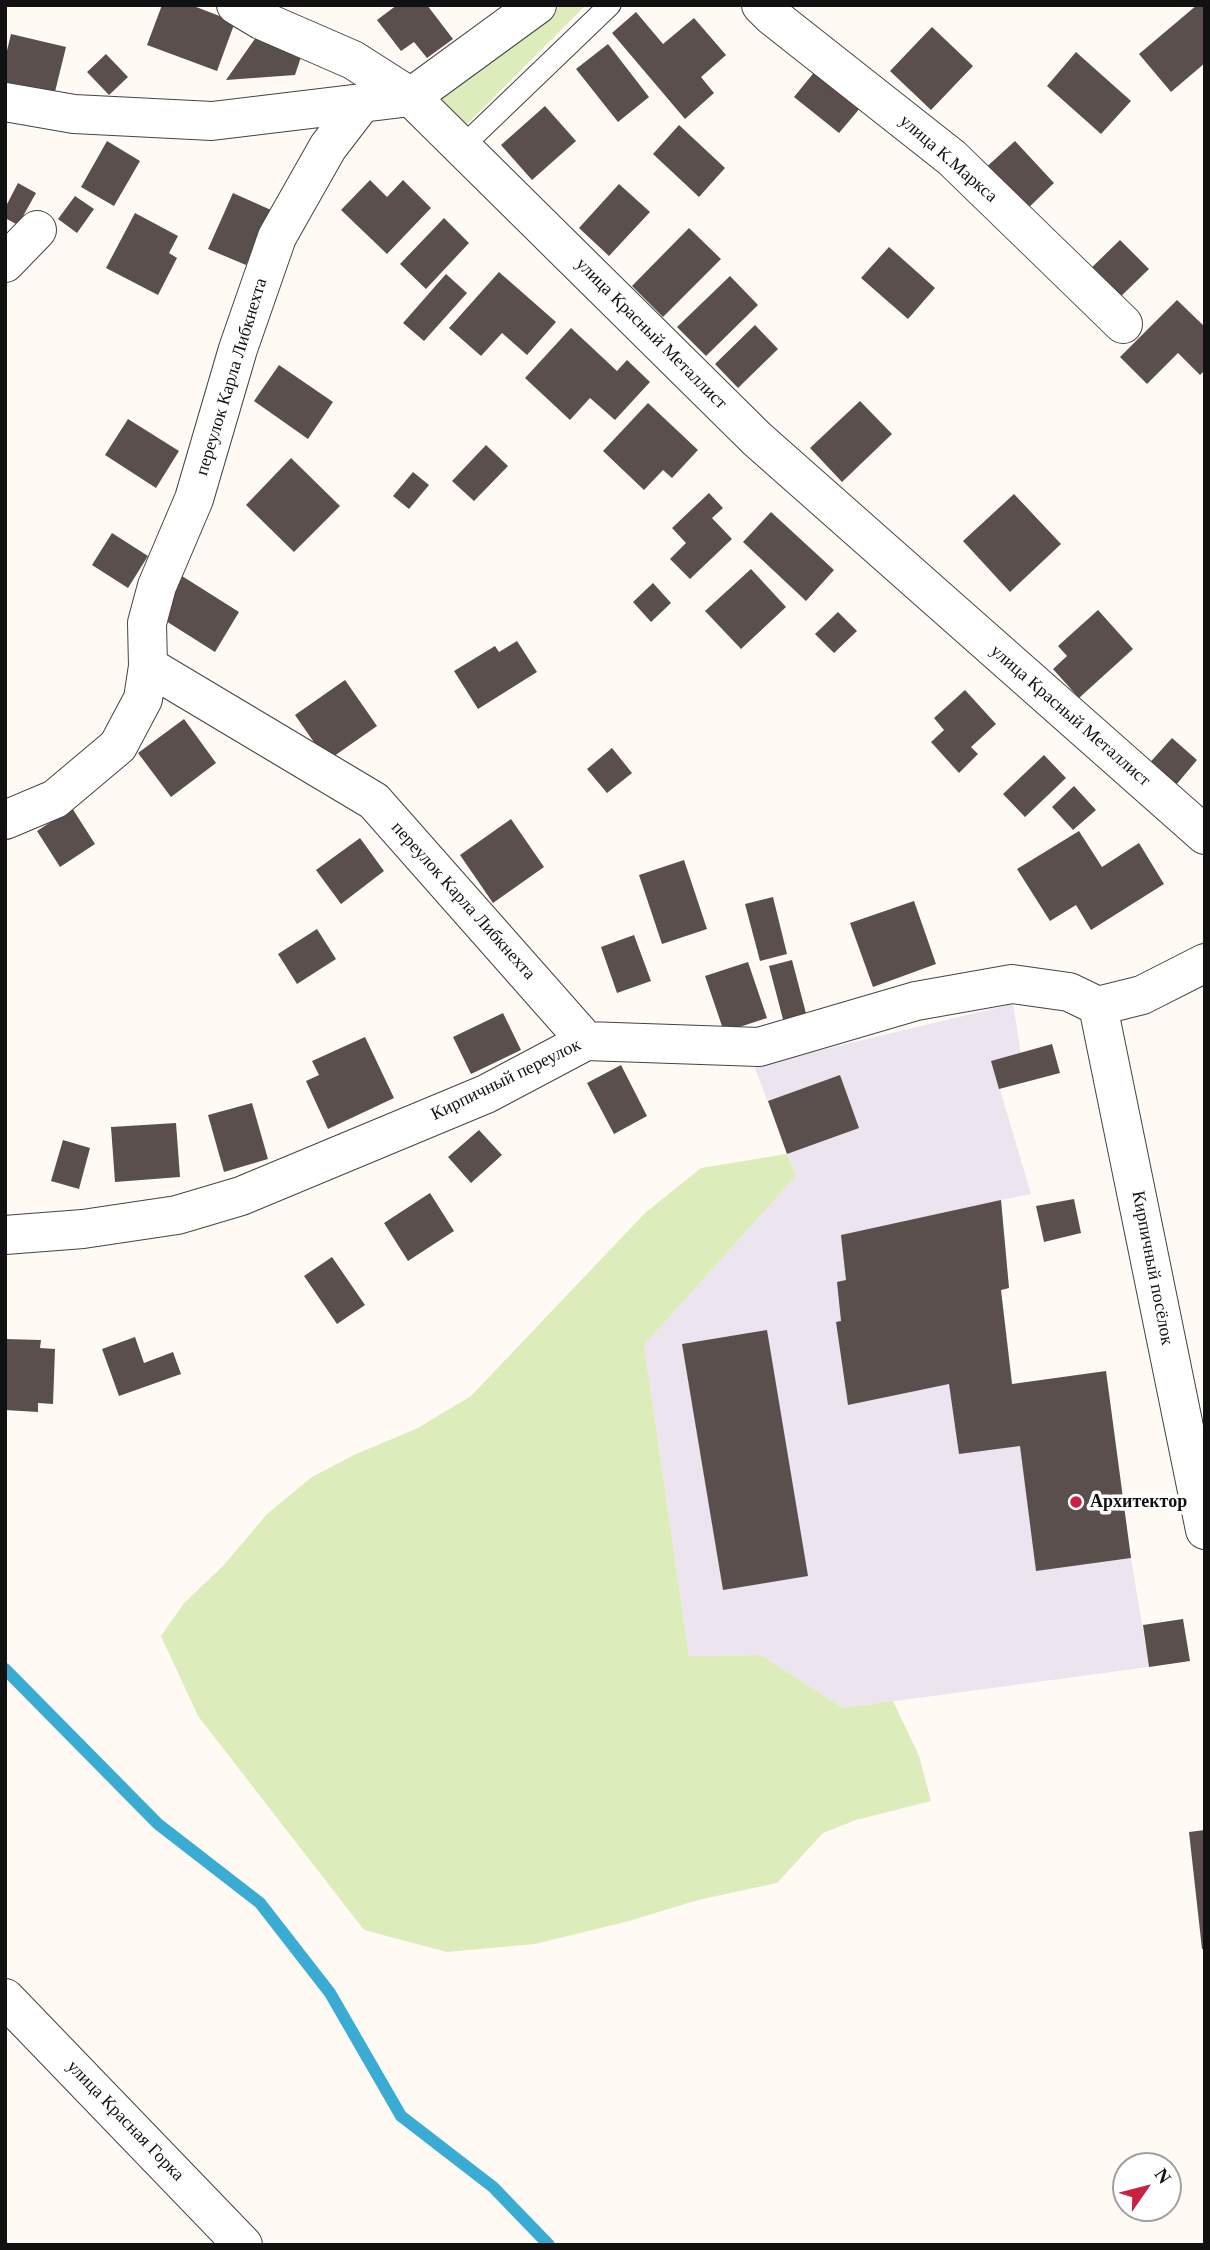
<!DOCTYPE html>
<html>
<head>
<meta charset="utf-8">
<style>
	body { margin:0 }
	#map { position:relative; width:1210px; height:2250px; overflow:hidden; background:#fffbf4; font-family:"Times New Roman",serif }
	canvas { display:block }
	.frame { position:absolute; inset:0; border:7px solid #111; pointer-events:none }
	.north { position:absolute; left:1112px; top:2152px; width:70px; height:70px; box-sizing:border-box; background:#fff; border:2px solid #a0a0a0; border-radius:50%; rotate:55deg; font-size:19px; font-weight:700; line-height:28px; text-align:center; color:#111 }
	.north::after { content:''; display:block; margin:auto; width:24px; height:32px; background:#c82142; clip-path:polygon(50% 0,100% 100%,50% 72%,0 100%) }
</style>
</head>
<body>
<div id="map">
<canvas width="1210" height="2250"></canvas>
<div class="frame"></div>
<div class="north">N</div>
</div>
<script>
const ctx = document.querySelector('canvas').getContext('2d');
ctx.lineJoin = 'round';
function paint(path, color) {
  ctx.fillStyle = color;
  ctx.fill(path, 'evenodd');
}
function poly(rows) {
  const path = new Path2D();
  for (const r of rows) {
    path.moveTo(r[0], r[1]);
    for (let i = 2; i < r.length; i += 2) path.lineTo(r[i], r[i + 1]);
  }
  return path;
}
function strokePath(path, color, width, dash) {
  ctx.strokeStyle = color;
  ctx.lineWidth = width;
  ctx.lineCap = dash ? 'butt' : 'round';
  ctx.setLineDash(dash || []);
  ctx.stroke(path);
}
function label(font, color, halo, rows, align = 'center') {
  ctx.font = font + ' "Times New Roman",serif';
  ctx.lineWidth = 7;
  ctx.setLineDash([]);
  ctx.textBaseline = 'middle';
  ctx.strokeStyle = halo;
  ctx.fillStyle = color;
  for (const [text, x, y, turn = 0] of rows) {
    ctx.save();
    ctx.translate(x, y);
    ctx.rotate((+turn || 0) * Math.PI / 180);
    ctx.textAlign = isNaN(turn) ? turn : align;
    if (halo) ctx.strokeText(text, 0, 0);
    ctx.fillText(text, 0, 0);
    ctx.restore();
  }
}
paint(poly([
	[1013,1004,1021,1053,992,1062,1031,1194,1001,1200,1009,1288,1001,1291,1036,1570,1131,1558,1149,1667,843,1708,761,1655,689,1656,644,1345,796,1176,754,1066]
]), '#ece5ef');
paint(poly([
	[562,5,586,5,465,126,439,99],
	[787,1154,796,1176,644,1345,689,1656,761,1655,843,1708,893,1701,919,1756,931,1801,856,1820,823,1833,777,1883,698,1900,629,1921,535,1944,447,1952,364,1930,198,1716,161,1636,184,1603,223,1566,267,1514,312,1477,356,1454,416,1429,471,1396,645,1213,701,1168]
]), '#dcecbb');
strokePath(poly([
	[5,1669,158,1824,260,1903,330,1993,401,2116,493,2187,549,2245]
]), '#3aacd3', 12);
paint(poly([
	[162,5,191,5,235,22,217,71,147,45],
	[397,5,427,5,453,39,427,58,414,42,401,51,377,20],
	[1197,5,1205,5,1205,63,1171,92,1139,54],
	[636,12,663,44,694,18,726,55,701,77,714,93,685,119,612,33],
	[932,27,973,66,931,110,890,71],
	[259,33,304,48,295,75,226,80],
	[11,34,66,47,53,100,5,88,5,59],
	[608,44,649,97,618,122,576,69],
	[1076,52,1131,101,1101,134,1047,86],
	[106,54,128,77,109,95,87,72],
	[816,70,861,107,839,133,794,97],
	[545,106,576,141,532,180,501,145],
	[679,125,725,168,699,197,653,154],
	[107,141,140,161,114,206,81,187],
	[1015,141,1054,183,1022,214,982,171],
	[370,180,387,197,403,180,431,208,387,254,341,210],
	[18,183,36,193,18,225,5,218,5,208],
	[619,184,650,212,609,256,579,228],
	[233,193,271,210,246,265,208,249],
	[75,196,94,209,77,233,58,219],
	[135,213,178,236,169,253,177,258,158,295,106,268],
	[444,218,469,243,426,289,400,264],
	[689,228,721,259,663,317,632,286],
	[1120,240,1149,269,1114,303,1085,274],
	[889,247,935,288,908,319,861,278],
	[499,272,556,322,527,355,502,333,481,356,449,328],
	[446,274,467,293,424,341,403,323],
	[730,276,758,305,706,356,677,327],
	[1177,300,1205,327,1205,370,1200,375,1178,353,1147,384,1120,357],
	[755,325,778,349,738,388,715,364],
	[571,328,617,371,627,360,650,382,615,420,590,398,570,420,525,378],
	[279,365,333,402,308,439,254,401],
	[860,401,892,434,842,482,810,448],
	[648,403,698,450,672,478,663,470,644,490,603,451],
	[128,419,179,451,156,488,105,455],
	[486,445,508,466,474,501,452,481],
	[291,458,340,506,294,552,246,505],
	[413,472,429,485,409,509,393,496],
	[709,493,723,508,712,518,732,539,690,579,670,559,686,543,672,528],
	[1014,494,1061,544,1010,592,963,541],
	[771,512,834,570,806,601,743,542],
	[112,533,148,556,128,588,92,565],
	[751,569,786,607,741,649,705,611],
	[182,576,239,612,215,652,158,616],
	[653,583,671,603,651,622,633,602],
	[1098,610,1133,649,1079,698,1053,669,1067,656,1058,646],
	[838,612,857,631,834,653,815,634],
	[517,641,537,672,478,709,454,671,495,646,499,652],
	[345,680,377,726,327,761,295,715],
	[965,690,996,724,971,747,978,754,959,773,931,742,944,730,934,718],
	[184,719,216,763,171,797,138,753],
	[1172,738,1197,760,1171,791,1145,768],
	[612,748,632,773,607,793,587,769],
	[1044,755,1066,778,1025,817,1003,794],
	[1074,786,1096,810,1073,830,1052,807],
	[72,808,95,844,60,867,37,831],
	[511,819,544,867,493,903,460,855],
	[1079,831,1102,867,1139,843,1164,884,1091,930,1076,905,1050,921,1017,869],
	[360,838,384,871,341,904,316,870],
	[684,860,707,929,662,944,639,875],
	[773,897,787,954,760,961,745,904],
	[914,901,936,964,873,987,850,923],
	[317,929,336,959,297,984,278,954],
	[634,935,651,981,617,993,601,947],
	[792,960,808,1021,785,1027,769,966],
	[748,962,767,1018,724,1032,705,976],
	[503,1013,521,1050,471,1074,453,1037],
	[365,1037,394,1098,328,1129,306,1081,319,1075,312,1061],
	[1052,1044,1060,1073,999,1089,991,1061],
	[621,1065,647,1116,614,1134,587,1083],
	[840,1075,859,1128,787,1154,768,1101],
	[252,1103,268,1159,224,1172,208,1115],
	[176,1123,180,1177,115,1182,111,1127],
	[479,1130,502,1155,471,1183,448,1157],
	[63,1140,90,1148,79,1189,51,1181],
	[430,1193,454,1231,408,1261,384,1223],
	[1074,1199,1081,1233,1044,1242,1036,1206],
	[1001,1200,1009,1288,1001,1290,1012,1384,1106,1371,1131,1558,1036,1571,1020,1446,959,1454,949,1384,848,1405,836,1322,841,1321,837,1282,846,1280,841,1235],
	[332,1257,365,1305,337,1324,304,1276],
	[767,1330,808,1576,723,1590,682,1344],
	[135,1337,144,1363,173,1352,181,1374,119,1396,102,1349],
	[5,1339,41,1340,40,1348,55,1349,53,1404,38,1403,38,1412,5,1410],
	[1183,1619,1190,1661,1149,1667,1143,1625],
	[1205,1830,1205,1949,1202,1949,1189,1832]
]), '#5a4f4c');
const lane = poly([
	[462,147,610,5]
]);
const street = poly([
	[236,5,261,20,353,60,411,97,537,5],
	[761,5,772,16,952,158,1123,324],
	[5,102,74,114,212,121,411,97,757,439,1205,835],
	[5,263,37,230],
	[148,666,374,801,586,1041],
	[5,820,55,799,118,746,143,699,148,666,147,623,157,586,194,499,238,349,277,237,328,147,361,104],
	[1098,1006,1205,1530],
	[1098,1006,1142,995,1205,963],
	[5,1235,83,1229,177,1215,241,1196,486,1094,586,1041,759,1047,916,1001,1012,984,1069,992,1098,1006],
	[5,1998,243,2245]
]);
strokePath(lane, '#444', 23);
strokePath(street, '#444', 40);
strokePath(lane, '#fff', 21);
strokePath(street, '#fff', 38);
for (const [x, y, r, color] of [
	[1076,1502,7,"#c82142"]
]) {
  const dot = new Path2D();
  dot.arc(x, y, r, 0, 2 * Math.PI);
  ctx.fillStyle = color;
  ctx.fill(dot);
  strokePath(dot, '#fff', 2.5);
}
label('18px', '#111', '#fff', [
	["улица К.Маркса",948,159,41],
	["улица Красный Металлист",651,334,45],
	["переулок Карла Либкнехта",232,377,-73],
	["улица Красный Металлист",1070,716,41],
	["переулок Карла Либкнехта",463,901,48],
	["Кирпичный переулок",506,1080,-26],
	["Кирпичный посёлок",1152,1268,79],
	["улица Красная Горка",125,2121,46]
]);
label('bold 18px', '#111', '#fff', [
	["Архитектор",1090,1502]
], 'left');
</script>
</body>
</html>
